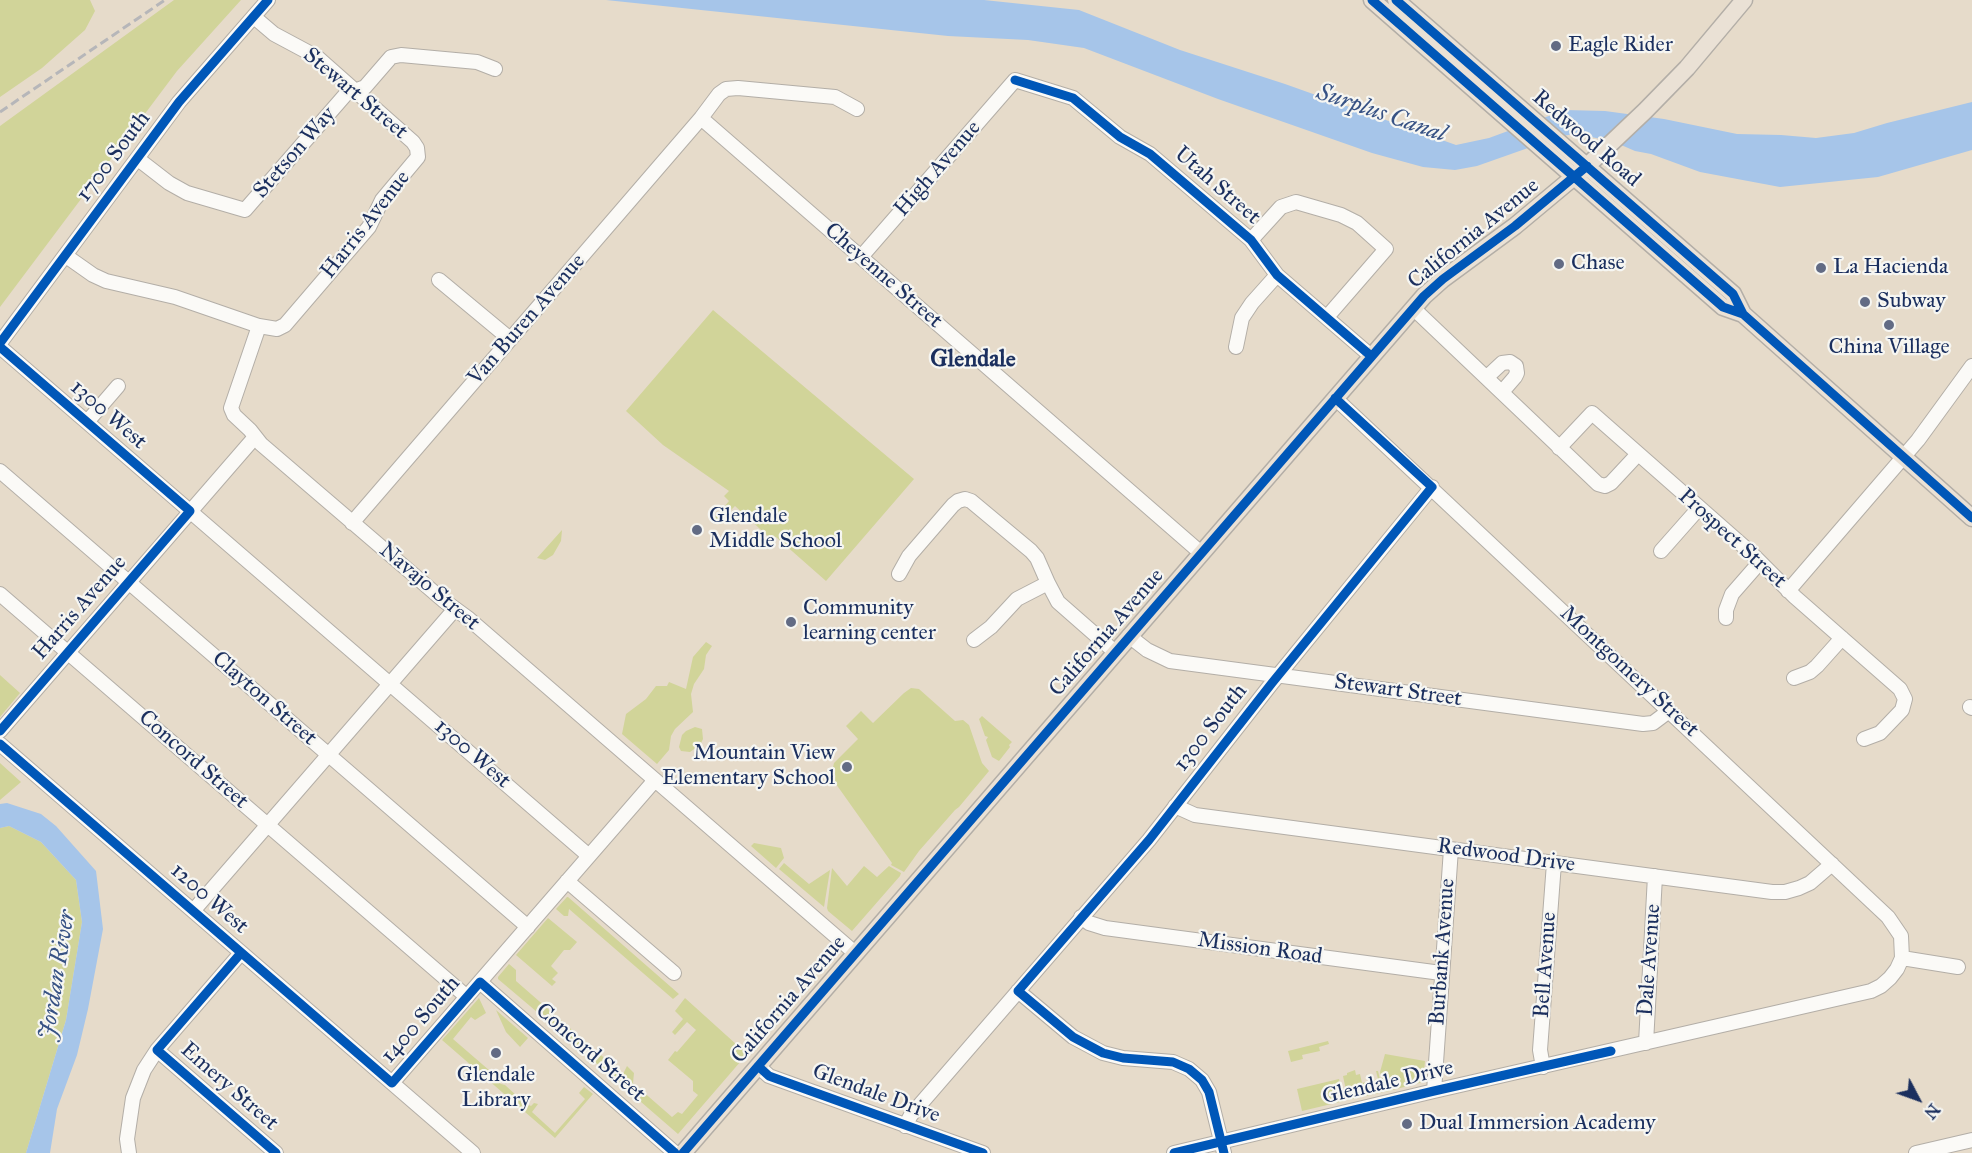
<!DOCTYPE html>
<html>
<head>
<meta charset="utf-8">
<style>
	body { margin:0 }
	#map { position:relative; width:1972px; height:1153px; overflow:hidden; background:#e6dbca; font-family:"IM FELL Great Primer",serif }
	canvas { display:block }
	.north { position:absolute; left:1888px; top:1069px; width:60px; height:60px; -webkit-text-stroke:4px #f6f6f2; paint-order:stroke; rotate:131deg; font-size:16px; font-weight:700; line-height:24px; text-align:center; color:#1b2f5e }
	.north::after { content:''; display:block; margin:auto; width:21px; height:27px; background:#1b2f5e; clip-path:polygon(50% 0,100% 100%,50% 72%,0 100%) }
</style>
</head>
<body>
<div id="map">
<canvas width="1972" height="1153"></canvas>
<div class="north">N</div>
</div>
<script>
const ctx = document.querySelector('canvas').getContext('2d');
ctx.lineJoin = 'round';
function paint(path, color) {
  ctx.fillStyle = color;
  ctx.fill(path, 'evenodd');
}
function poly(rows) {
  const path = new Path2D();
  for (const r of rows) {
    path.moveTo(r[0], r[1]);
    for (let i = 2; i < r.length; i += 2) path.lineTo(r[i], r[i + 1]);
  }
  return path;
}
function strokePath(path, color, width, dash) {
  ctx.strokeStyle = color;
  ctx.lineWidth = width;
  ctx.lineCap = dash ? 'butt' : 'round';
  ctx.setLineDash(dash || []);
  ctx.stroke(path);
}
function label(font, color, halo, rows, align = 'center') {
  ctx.font = font + ' "IM FELL Great Primer",serif';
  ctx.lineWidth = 4.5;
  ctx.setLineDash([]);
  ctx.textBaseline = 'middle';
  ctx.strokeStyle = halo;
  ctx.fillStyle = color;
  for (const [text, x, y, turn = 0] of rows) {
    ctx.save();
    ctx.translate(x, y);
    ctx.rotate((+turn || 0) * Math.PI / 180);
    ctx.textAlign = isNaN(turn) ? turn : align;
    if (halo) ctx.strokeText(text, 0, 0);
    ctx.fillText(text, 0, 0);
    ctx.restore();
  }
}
paint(poly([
	[0,0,90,0,95,11,85,30,42,68,0,97],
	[174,0,241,0,177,71,0,307,0,126],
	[713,310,914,479,826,581,776,537,771,539,735,506,721,520,716,522,713,520,729,501,724,496,729,491,663,445,626,411],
	[562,530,561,541,553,555,545,560,537,558],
	[706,642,712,646,706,655,704,669,694,684,691,694,693,712,675,729,671,736,669,750,657,764,622,734,626,714,646,699,656,686,667,686,669,682,686,689,693,657],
	[0,675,20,693,0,717],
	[911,688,919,689,955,721,963,720,969,725,982,763,989,771,959,807,955,810,919,851,904,872,891,865,892,863,831,777,834,763,858,739,846,726,861,711,873,723,904,693],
	[982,716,1012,742,1009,745,1010,747,999,761,992,757,986,740,988,737,985,736,979,719],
	[695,727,702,729,703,739,700,745,690,752,681,751,679,747,682,735,686,731],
	[0,763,21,782,0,800],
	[9,826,41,842,76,880,82,922,66,1020,26,1153,0,1153,0,828],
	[754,843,781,848,784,858,776,868,751,846],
	[784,863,809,884,830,870,824,907,779,869],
	[864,866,877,877,889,866,901,873,900,876,852,931,828,911,827,908,832,868,847,886],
	[567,897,568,897,679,994,673,999,569,909,568,916,564,916,556,909],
	[548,918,577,942,570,950,564,950,551,966,558,973,552,979,556,982,552,986,516,955],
	[509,964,516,970,516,981,587,1043,582,1050,498,979,498,977],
	[479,998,486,1013,475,1020,471,1017,453,1039,497,1077,495,1080,501,1084,505,1085,528,1106,529,1105,531,1106,534,1103,538,1104,532,1112,555,1133,585,1099,579,1093,584,1087,593,1094,555,1138,442,1040],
	[685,998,747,1054,678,1134,588,1056,593,1050,595,1050,623,1074,627,1066,634,1073,633,1083,672,1117,678,1112,682,1114,698,1095,693,1091,693,1081,668,1060,675,1051,677,1052,696,1030,687,1022,675,1035,672,1032,683,1019,675,1011],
	[496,1010,528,1038,520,1047,506,1032],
	[1328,1041,1329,1044,1319,1047,1320,1051,1302,1055,1303,1059,1291,1062,1288,1051],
	[1385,1054,1425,1061,1423,1082,1385,1092,1380,1072],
	[1355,1070,1356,1075,1360,1074,1362,1083,1378,1079,1376,1071,1378,1071,1383,1092,1348,1100,1343,1076,1347,1075,1347,1073],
	[1339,1079,1344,1101,1302,1111,1297,1089]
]), '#d1d499');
paint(poly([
	[606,0,984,0,1079,10,1180,50,1285,84,1456,145,1489,138,1565,110,1605,111,1664,119,1737,134,1781,135,1816,138,1854,133,1887,123,1972,102,1972,150,1878,177,1780,187,1700,172,1651,154,1635,151,1612,141,1575,134,1562,136,1477,166,1455,170,1423,167,1372,153,1218,99,1084,48,1028,40,948,36],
	[7,803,41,814,56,826,96,871,103,929,88,1009,77,1055,57,1109,50,1153,26,1153,66,1020,82,922,76,880,41,842,9,826,0,828,0,804]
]), '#a6c5e9');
const minor = poly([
	[701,118,1201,553],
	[138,159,169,183,187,193,245,210,346,94,365,87,391,57,401,55,477,62,495,69],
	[1251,240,1281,207,1296,202,1341,215,1357,223,1386,249,1327,317],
	[66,256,93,275,106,281,175,297,259,326,277,329,285,325,369,227,382,200,418,157,417,148,413,142,317,57,274,34,254,17],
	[861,257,1015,80,1073,98,1120,137,1150,154,1251,240,1277,275,1371,356],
	[439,280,510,339],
	[1413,308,1598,484,1605,486,1611,483,1638,454],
	[259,326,231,408,234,415,250,430,261,444,443,600,469,619,855,953],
	[0,343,179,102,268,0],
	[0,347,589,856],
	[1236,347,1242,318,1252,303,1277,275],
	[1487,377,1502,363,1510,362,1516,366,1517,373,1515,377,1502,392],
	[87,422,118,386],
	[1559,448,1592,413,1750,552,1795,597,1900,689,1905,699,1902,710,1880,733,1864,739],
	[0,471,528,927],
	[352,523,701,118,719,94,726,89,738,88,835,97,857,109],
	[1661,551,1699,508],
	[899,574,909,556,953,505,958,501,965,499,971,501,1031,551,1037,558,1048,583,1058,602,1115,652],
	[1788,591,1918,440,1972,366],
	[0,594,467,997],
	[1726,618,1726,610,1732,594,1760,562],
	[1129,636,1147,650,1170,661,1643,724,1653,723,1669,711],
	[974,640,991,627,1017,599,1048,583],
	[1794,678,1810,672,1817,666,1842,638],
	[1970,707,1972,708],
	[0,731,255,437],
	[0,744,473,1153],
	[1175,806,1195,815,1772,892,1785,892,1799,888,1810,883,1832,864],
	[567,881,674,973],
	[193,911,455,609],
	[1081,917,1089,923,1105,928,1441,973],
	[1902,958,1958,967],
	[480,982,675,1153],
	[1018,991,1073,1037,1103,1053,1123,1058,1173,1062,1189,1069,1202,1080,1209,1092,1224,1153],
	[1646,1043,1655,876],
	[157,1050,276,1153],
	[758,1066,769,1076,780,1080,983,1153],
	[1543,1067,1540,1050,1554,863],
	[392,1083,655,780],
	[1434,1091,1451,849],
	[905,1126,911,1115,1149,840,1272,683,1432,487],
	[129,1153,127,1139,133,1098,144,1070,157,1050,241,953],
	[1174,1153,1434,1091,1871,991,1881,986,1890,978,1897,969,1902,958,1901,936,1888,917,1335,398],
	[1916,1153,1972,1140]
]);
const major = poly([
	[1372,0,1723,307,1743,314,1972,518],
	[1396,0,1733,294,1743,314],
	[683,1153,1424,296,1443,279,1515,226,1587,166,1645,111,1687,68,1744,0]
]);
strokePath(minor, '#b3aea7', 16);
strokePath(major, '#b3aea7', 19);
strokePath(minor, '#fbfaf7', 14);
strokePath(major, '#eae1d5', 16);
strokePath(poly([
	[0,112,165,0]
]), '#b6b6b9', 3, [9, 4.5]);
strokePath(poly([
	[1372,0,1723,307,1743,314,1972,518],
	[1396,0,1733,294,1743,314],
	[1015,80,1073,98,1120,137,1150,154,1251,240,1277,275,1371,356],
	[0,343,179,102,268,0],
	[0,347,190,511,0,731],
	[0,744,392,1083,480,982,675,1153],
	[241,953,157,1050,276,1153],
	[758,1066,769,1076,780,1080,983,1153],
	[683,1153,1424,296,1443,279,1515,226,1587,166],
	[1174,1153,1434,1091,1611,1051],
	[1224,1153,1209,1092,1202,1080,1189,1069,1173,1062,1123,1058,1103,1053,1073,1037,1018,991,1149,840,1272,683,1432,487,1335,398]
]), '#0057b8', 9);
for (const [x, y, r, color] of [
	[1556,46,6,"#626b84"],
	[1559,264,6,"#626b84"],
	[1821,268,6,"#626b84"],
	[1865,302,6,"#626b84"],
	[1889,325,6,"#626b84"],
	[697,530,6,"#626b84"],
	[791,622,6,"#626b84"],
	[847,767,6,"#626b84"],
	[496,1053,6,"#626b84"],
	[1407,1124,6,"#626b84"]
]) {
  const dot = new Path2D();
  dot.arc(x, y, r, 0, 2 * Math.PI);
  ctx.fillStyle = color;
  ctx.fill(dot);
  strokePath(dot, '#f6f6f2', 2);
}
label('22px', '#1b2f5e', '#f6f6f2', [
	["Eagle Rider",1568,46],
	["Chase",1571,264],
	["La Hacienda",1833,268],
	["Subway",1877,302],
	["China Village",1889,348,"center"],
	["Glendale",709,517],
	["Middle School",709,542],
	["Community",803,609],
	["learning center",803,634],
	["Mountain View",835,754,"right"],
	["Elementary School",835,779,"right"],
	["Glendale",496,1076,"center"],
	["Library",496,1101,"center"],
	["Dual Immersion Academy",1419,1124]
], 'left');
label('22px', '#1b2f5e', '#f6f6f2', [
	["Stewart Street",355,94,40],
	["Redwood Road",1586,139,41],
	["Stetson Way",295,153,-49],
	["1700 South",114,157,-53],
	["High Avenue",938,169,-49],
	["Utah Street",1217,186,41],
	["Harris Avenue",366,225,-52],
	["California Avenue",1474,234,-39],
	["Cheyenne Street",883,276,41],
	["Van Buren Avenue",527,320,-49],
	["1300 West",108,415,41],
	["Prospect Street",1732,539,42],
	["Navajo Street",429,587,40],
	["Harris Avenue",80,608,-49],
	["California Avenue",1107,633,-49],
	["Montgomery Street",1629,672,43],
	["Stewart Street",1398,691,8],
	["Clayton Street",264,699,41],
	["1300 South",1211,728,-52],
	["1300 West",472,754,41],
	["Concord Street",193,760,41],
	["Redwood Drive",1506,856,8],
	["1200 West",209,899,41],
	["Mission Road",1260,949,8],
	["Burbank Avenue",1443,952,-86],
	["Dale Avenue",1650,960,-86],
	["Bell Avenue",1546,965,-86],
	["California Avenue",789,1000,-49],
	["1400 South",421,1020,-49],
	["Concord Street",590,1053,41],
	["Glendale Drive",1388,1083,-13],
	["Emery Street",229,1087,41],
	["Glendale Drive",876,1094,20]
]);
label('italic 24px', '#375284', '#f6f6f2', [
	["Surplus Canal",1381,114,19],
	["Jordan River",58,975,-81]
]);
label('bold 24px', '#1b2f5e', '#f6f6f2', [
	["Glendale",973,360]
]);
</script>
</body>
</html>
